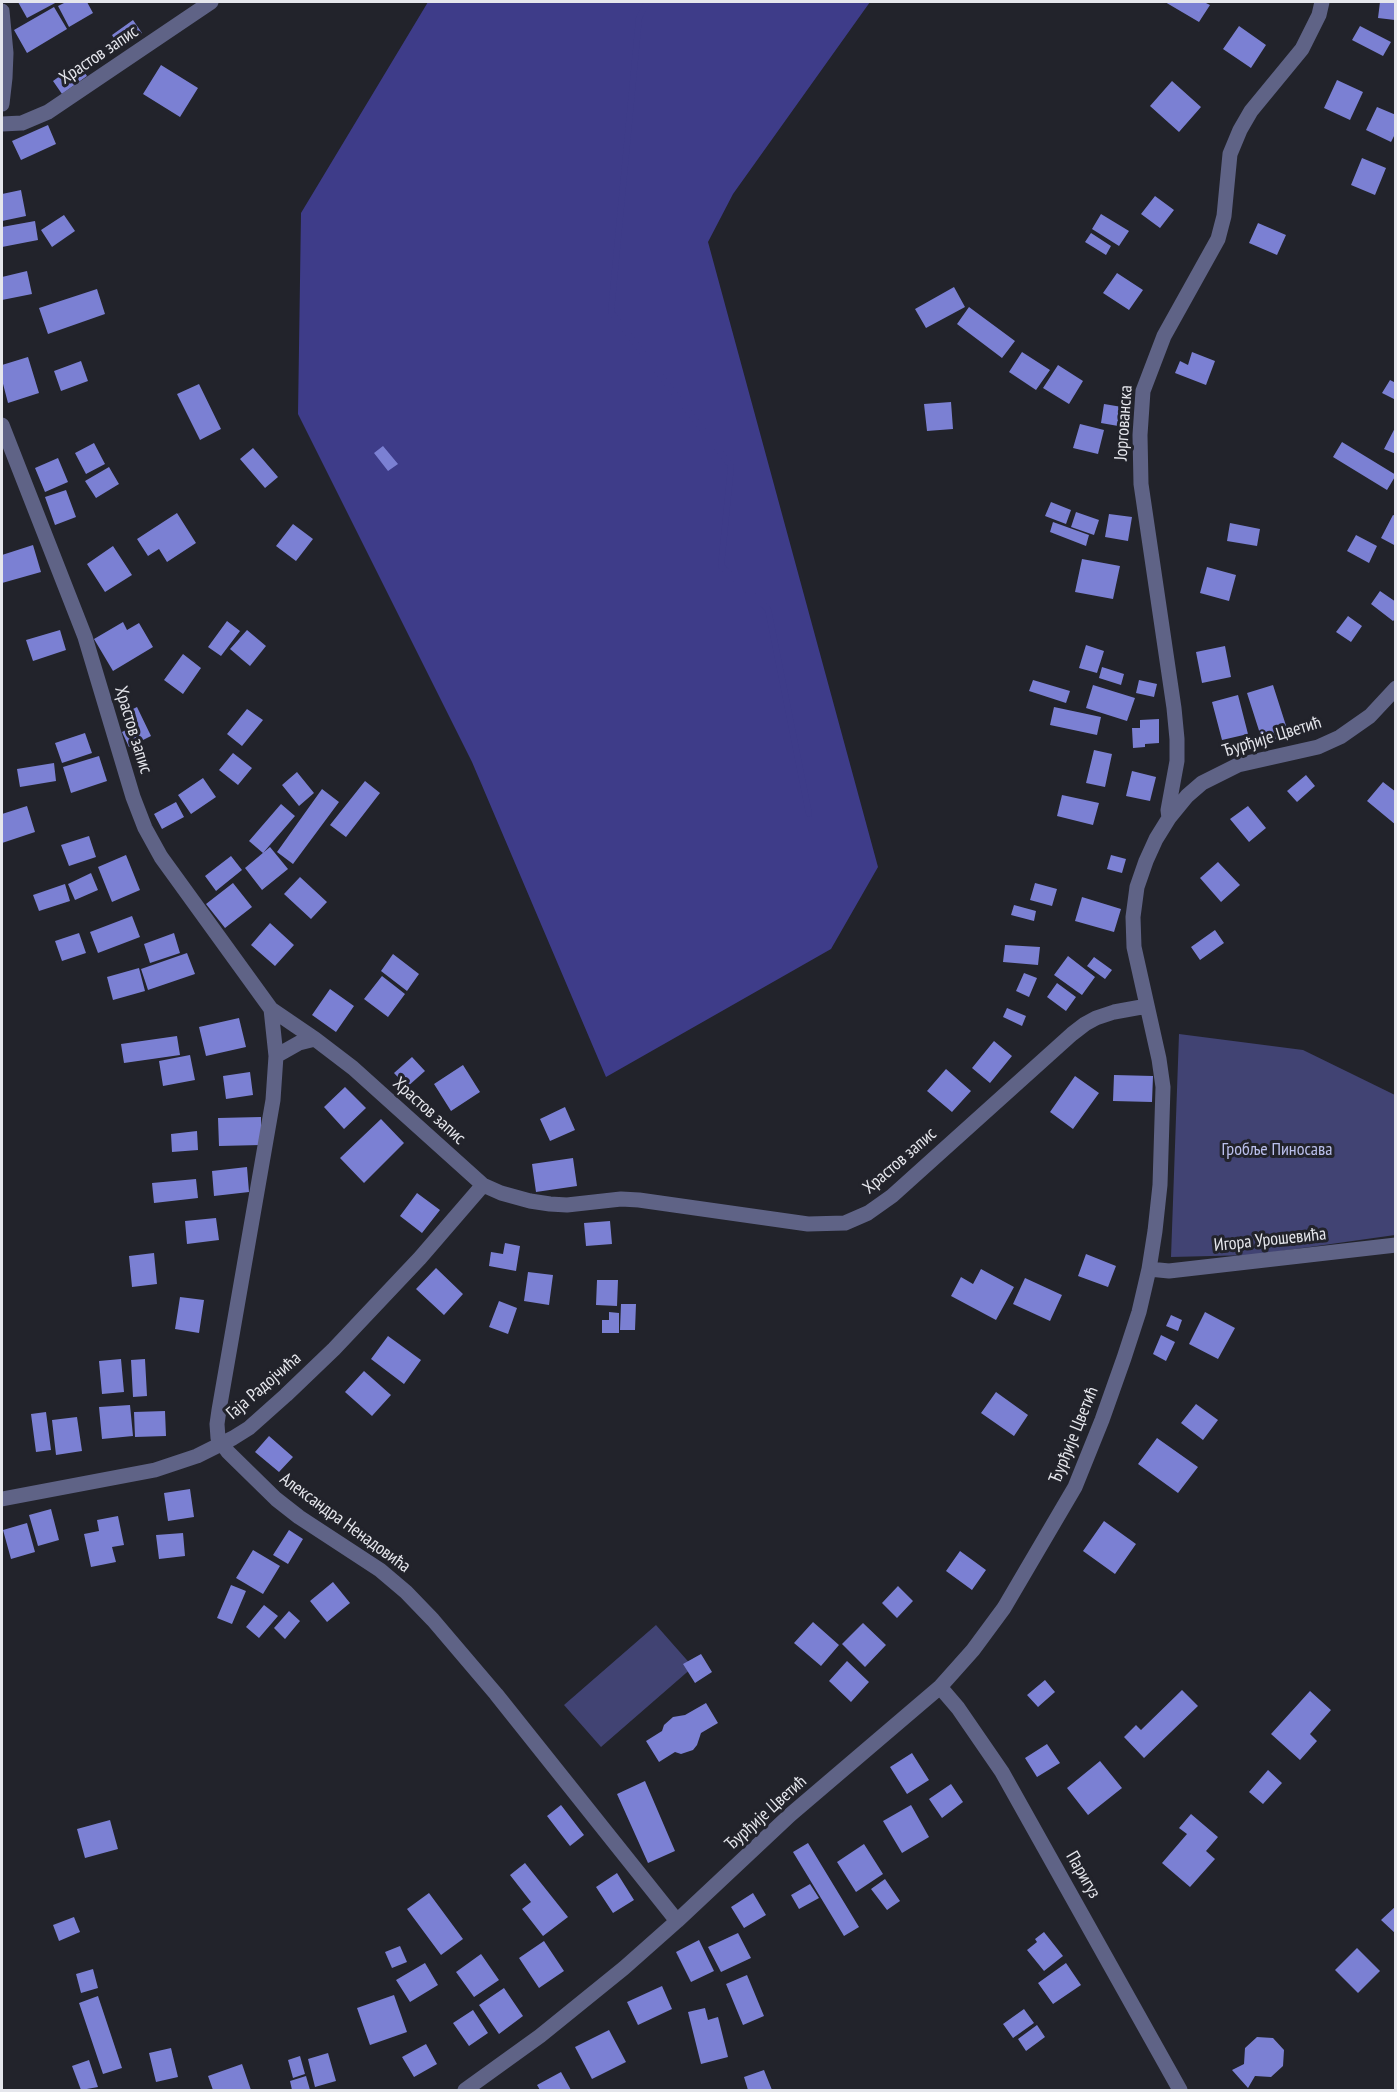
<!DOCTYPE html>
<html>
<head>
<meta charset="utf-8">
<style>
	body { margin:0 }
	#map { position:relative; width:1397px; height:2092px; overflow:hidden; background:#22232b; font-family:"PT Sans Narrow",sans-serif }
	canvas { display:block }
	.frame { position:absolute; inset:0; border:3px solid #e5e6ec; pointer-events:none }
</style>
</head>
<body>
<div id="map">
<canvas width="1397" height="2092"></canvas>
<div class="frame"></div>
</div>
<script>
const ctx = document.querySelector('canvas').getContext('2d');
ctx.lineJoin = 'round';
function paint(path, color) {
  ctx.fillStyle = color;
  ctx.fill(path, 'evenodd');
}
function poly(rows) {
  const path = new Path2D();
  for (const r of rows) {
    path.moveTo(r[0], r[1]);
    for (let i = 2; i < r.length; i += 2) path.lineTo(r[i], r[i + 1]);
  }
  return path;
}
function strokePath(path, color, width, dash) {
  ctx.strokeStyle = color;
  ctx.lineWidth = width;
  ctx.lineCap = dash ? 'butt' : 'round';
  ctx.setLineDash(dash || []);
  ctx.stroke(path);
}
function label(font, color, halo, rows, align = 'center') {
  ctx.font = font + ' "PT Sans Narrow",sans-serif';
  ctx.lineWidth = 6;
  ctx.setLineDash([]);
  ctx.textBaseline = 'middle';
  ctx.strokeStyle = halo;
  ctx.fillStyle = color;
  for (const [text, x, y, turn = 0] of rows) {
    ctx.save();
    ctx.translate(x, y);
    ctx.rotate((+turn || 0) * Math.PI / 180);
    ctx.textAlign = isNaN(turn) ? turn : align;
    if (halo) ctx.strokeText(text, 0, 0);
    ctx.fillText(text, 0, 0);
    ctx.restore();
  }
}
paint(poly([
	[1179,1034,1303,1050,1395,1095,1395,1235,1253,1255,1171,1257],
	[656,1625,693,1667,601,1747,564,1705]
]), '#414373');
paint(poly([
	[428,2,870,2,733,194,708,242,878,867,831,949,606,1077,472,762,298,414,301,213]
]), '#3e3c89');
strokePath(poly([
	[647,2,639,18,611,312,731,466,721,566,768,609,809,814]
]), '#3e3c89', 6);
paint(poly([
	[18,2,57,2,27,18],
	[66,2,87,2,93,13,69,27,58,6],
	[1165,2,1204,2,1210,5,1199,22],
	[1380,2,1396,2,1395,20,1378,18],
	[54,7,67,29,27,53,14,30],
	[133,20,142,33,120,48,112,35],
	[1239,26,1266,45,1251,68,1223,49],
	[1360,26,1391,42,1383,56,1352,40],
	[78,63,87,76,62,94,53,81],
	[161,65,198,88,180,117,143,94],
	[1337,80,1363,92,1350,120,1324,108],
	[1172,81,1201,107,1179,132,1150,106],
	[1377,107,1396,115,1396,132,1391,142,1366,130],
	[48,125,56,144,21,160,12,141],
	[1362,158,1386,168,1375,195,1351,185],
	[21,190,26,216,2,221,2,194],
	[1155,196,1174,210,1160,228,1141,214],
	[1101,214,1129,231,1119,246,1092,229],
	[64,215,75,231,52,247,41,230],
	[35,221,38,240,2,247,2,227],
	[1258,223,1286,235,1277,255,1249,243],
	[1091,233,1111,246,1106,255,1085,242],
	[27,271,32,294,2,300,2,277],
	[1117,273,1143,290,1129,310,1103,293],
	[954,287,965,307,926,328,915,309],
	[97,289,105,314,48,334,39,308],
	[969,307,1015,341,1002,358,957,324],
	[1022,352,1050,370,1036,390,1009,372],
	[1192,352,1215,361,1206,385,1175,373,1180,361,1188,365],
	[28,357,39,393,8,403,2,380,2,365],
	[81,361,88,381,61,391,54,371],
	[1058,365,1083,381,1069,404,1043,388],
	[1390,380,1396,383,1396,400,1382,393],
	[199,384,221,429,200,440,177,394],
	[951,402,953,429,927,431,924,404],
	[1104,404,1128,408,1124,427,1101,423],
	[1080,424,1104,430,1098,454,1073,448],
	[1396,426,1396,454,1384,449],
	[1342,442,1396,475,1387,490,1333,457],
	[94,443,105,464,86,474,75,453],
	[383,446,398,464,388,471,374,453],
	[253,448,278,477,265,488,240,459],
	[58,458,68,482,45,492,35,468],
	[109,467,119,484,96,498,85,481],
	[66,490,76,517,55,525,45,497],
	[1051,502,1071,510,1066,524,1045,516],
	[1076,512,1099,520,1094,535,1071,527],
	[177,513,196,543,167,562,159,549,148,556,137,539],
	[1109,514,1132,517,1128,541,1105,537],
	[1393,515,1396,516,1396,546,1381,538],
	[1053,522,1089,535,1086,546,1050,532],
	[1230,523,1260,529,1257,546,1227,541],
	[293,524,313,539,296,561,276,546],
	[1356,535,1377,546,1369,563,1347,551],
	[33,545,41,572,2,583,2,555],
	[113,546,132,575,105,592,87,564],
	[1082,559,1120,566,1113,599,1075,592],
	[1207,567,1236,575,1229,601,1200,593],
	[1380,591,1396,602,1396,618,1393,621,1371,604],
	[1348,616,1362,626,1351,642,1336,632],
	[227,621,240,631,221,656,208,647],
	[123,622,127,630,139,623,153,647,113,671,94,639],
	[60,630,66,650,33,661,26,640],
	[247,630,266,646,250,666,230,649],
	[1086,645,1104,651,1097,673,1079,668],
	[1225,646,1231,677,1202,683,1196,652],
	[183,654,201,668,183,694,164,680],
	[1102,667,1124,674,1121,685,1099,678],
	[1033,680,1070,691,1066,703,1029,691],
	[1139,680,1157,684,1154,697,1136,693],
	[1093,685,1135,698,1127,721,1086,708],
	[1273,685,1289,735,1263,743,1247,693],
	[1238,695,1248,734,1222,740,1212,702],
	[137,707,151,736,129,747,122,732,128,729,121,715],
	[1054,707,1101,717,1097,735,1050,725],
	[247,709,263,720,242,746,227,734],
	[1159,719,1159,743,1145,744,1145,747,1133,748,1132,728,1140,728,1140,720],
	[85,733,92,753,62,763,55,743],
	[1094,750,1112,754,1105,787,1086,783],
	[233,753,252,768,238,785,219,770],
	[99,756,107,781,71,793,63,767],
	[54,763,56,781,20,787,17,769],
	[1132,771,1156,777,1150,801,1126,796],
	[297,772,314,793,299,806,282,785],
	[1306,775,1315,786,1297,802,1287,791],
	[203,778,216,797,191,814,178,795],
	[365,781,380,793,346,837,330,825],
	[1383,782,1396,792,1396,825,1367,801],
	[322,789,339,802,293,864,277,852],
	[1062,795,1099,803,1093,825,1057,816],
	[176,802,184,817,162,829,154,814],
	[281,804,295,816,263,853,249,841],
	[27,806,35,832,2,843,2,814],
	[1248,806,1266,828,1249,842,1230,819],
	[89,836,96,857,69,866,61,845],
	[270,847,288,869,262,890,245,868],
	[126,855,140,890,112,902,98,867],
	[1111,855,1126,859,1122,873,1107,869],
	[231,856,242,870,216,891,205,876],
	[1218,862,1240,885,1221,902,1200,878],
	[91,873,98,890,75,900,68,884],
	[300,877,327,902,311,919,284,894],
	[233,883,252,907,225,928,206,904],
	[1035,883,1057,889,1052,906,1030,900],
	[65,884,70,901,39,911,33,895],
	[1082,897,1121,909,1114,932,1075,921],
	[1014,905,1036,911,1034,921,1011,915],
	[132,916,140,937,98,953,90,932],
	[270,923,294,945,275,966,251,945],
	[1215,930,1224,943,1200,960,1191,947],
	[79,933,86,953,62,961,55,941],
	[174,933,180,953,150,963,144,944],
	[1005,945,1040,947,1038,965,1003,962],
	[187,953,195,974,148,990,141,969],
	[393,954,419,974,407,991,381,971],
	[1068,956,1095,977,1082,995,1054,975],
	[1094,957,1112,970,1105,979,1087,966],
	[139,968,145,991,113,1000,107,977],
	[1024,973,1037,978,1029,997,1016,991],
	[382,976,405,994,388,1017,364,999],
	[1057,983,1076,997,1066,1011,1047,997],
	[330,989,354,1006,336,1032,312,1015],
	[1007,1008,1026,1016,1022,1026,1003,1017],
	[239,1018,246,1047,206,1056,199,1027],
	[177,1036,180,1055,124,1063,121,1044],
	[994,1041,1012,1056,990,1083,972,1068],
	[190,1055,195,1080,163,1086,159,1061],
	[412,1057,425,1071,407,1087,394,1073],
	[463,1065,480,1092,451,1111,434,1084],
	[946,1069,971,1091,952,1112,927,1091],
	[250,1072,253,1095,226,1099,223,1076],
	[1114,1075,1153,1076,1152,1102,1113,1101],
	[1075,1076,1099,1093,1073,1129,1050,1112],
	[345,1087,366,1108,344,1129,324,1107],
	[565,1107,575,1130,550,1141,540,1119],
	[261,1117,261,1145,219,1146,218,1118],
	[381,1119,404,1143,364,1183,340,1158],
	[197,1131,198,1150,172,1152,171,1134],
	[573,1158,577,1186,536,1192,532,1164],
	[247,1167,249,1192,214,1196,212,1171],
	[196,1179,198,1198,154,1203,152,1183],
	[417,1193,440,1210,422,1233,400,1216],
	[216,1218,219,1240,187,1244,185,1221],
	[610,1221,612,1244,586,1246,584,1223],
	[505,1243,520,1246,516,1271,489,1266,491,1252,503,1254],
	[154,1253,157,1284,132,1287,129,1256],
	[1086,1254,1116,1266,1108,1287,1078,1276],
	[436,1268,463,1294,444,1315,416,1289],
	[981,1269,1014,1287,996,1320,951,1296,961,1277,973,1284],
	[528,1272,553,1275,549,1305,524,1301],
	[1025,1278,1062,1295,1050,1321,1013,1304],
	[597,1280,618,1280,617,1306,596,1305],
	[180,1297,204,1300,199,1333,175,1329],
	[499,1301,517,1308,508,1334,489,1327],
	[621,1304,636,1304,635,1330,620,1330],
	[609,1312,619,1313,619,1333,602,1333,602,1320,609,1320],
	[1205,1312,1235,1328,1218,1359,1189,1344],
	[1171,1315,1182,1320,1178,1331,1166,1326],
	[1161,1335,1175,1342,1166,1361,1153,1354],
	[388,1336,421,1360,404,1384,371,1359],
	[121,1359,124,1392,102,1394,99,1361],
	[145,1359,147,1396,133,1397,131,1360],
	[364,1371,391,1395,372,1416,345,1392],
	[996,1392,1028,1415,1014,1436,981,1413],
	[1196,1404,1218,1420,1203,1440,1181,1423],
	[130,1405,133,1436,102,1439,99,1407],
	[165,1411,166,1436,135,1437,134,1412],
	[46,1412,51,1450,36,1452,31,1414],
	[77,1417,82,1451,56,1455,52,1420],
	[269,1436,293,1457,279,1472,255,1452],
	[1157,1438,1198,1467,1178,1493,1138,1464],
	[190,1489,194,1517,168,1521,164,1493],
	[51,1509,59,1540,38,1546,29,1515],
	[118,1516,124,1545,112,1547,116,1562,91,1567,84,1534,99,1531,97,1520],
	[1104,1521,1136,1544,1115,1574,1083,1551],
	[27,1523,35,1552,11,1559,3,1530],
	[289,1530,303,1539,288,1564,273,1555],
	[183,1533,185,1556,159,1559,156,1535],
	[253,1550,280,1566,263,1594,236,1578],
	[960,1551,986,1570,972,1590,946,1571],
	[333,1582,350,1603,327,1622,310,1601],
	[231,1585,246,1591,232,1624,217,1618],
	[898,1586,913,1601,897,1618,882,1603],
	[264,1605,278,1616,259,1638,246,1627],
	[289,1611,300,1621,285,1639,274,1628],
	[813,1622,839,1645,821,1666,794,1643],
	[863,1623,886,1645,865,1667,842,1644],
	[701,1654,712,1672,695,1683,683,1664],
	[847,1661,869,1682,851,1702,829,1681],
	[1045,1680,1055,1692,1038,1707,1027,1695],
	[1182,1690,1198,1706,1144,1758,1124,1737,1136,1725,1141,1730],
	[1310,1691,1331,1710,1310,1734,1317,1741,1300,1760,1271,1734],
	[706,1703,718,1723,701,1733,697,1745,693,1750,681,1754,675,1752,659,1762,646,1741,662,1731,664,1725,673,1717,685,1715],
	[1047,1744,1060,1763,1037,1777,1025,1758],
	[912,1753,929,1780,907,1794,890,1767],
	[1100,1761,1122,1788,1088,1815,1067,1788],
	[1268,1770,1282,1783,1263,1804,1249,1792],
	[645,1781,675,1851,648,1863,617,1794],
	[951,1784,963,1802,942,1818,929,1799],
	[561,1805,584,1835,570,1846,547,1816],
	[911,1805,929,1837,902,1853,883,1821],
	[1191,1814,1218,1837,1206,1851,1215,1859,1190,1887,1162,1863,1187,1834,1179,1828],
	[110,1820,118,1849,85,1858,77,1829],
	[808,1843,859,1927,844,1936,793,1852],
	[864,1844,883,1874,856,1892,837,1862],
	[525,1863,568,1917,543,1936,522,1909,531,1902,510,1875],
	[617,1873,634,1900,613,1913,596,1887],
	[885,1879,900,1901,887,1910,871,1889],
	[810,1884,819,1898,799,1909,791,1895],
	[429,1893,463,1939,441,1955,407,1909],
	[753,1893,766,1915,744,1928,731,1907],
	[1396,1906,1396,1934,1381,1920],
	[74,1917,80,1932,59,1941,53,1925],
	[1044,1932,1063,1956,1044,1971,1027,1950,1037,1942,1035,1939],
	[738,1933,751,1958,721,1972,708,1947],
	[699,1940,714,1971,691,1982,676,1952],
	[544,1941,564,1971,539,1988,519,1958],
	[400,1946,407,1962,392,1968,385,1952],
	[1357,1948,1380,1971,1358,1993,1335,1970],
	[481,1954,499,1980,474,1997,456,1972],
	[425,1963,438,1985,410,2002,396,1980],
	[1066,1963,1081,1985,1053,2004,1038,1983],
	[93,1969,98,1988,81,1993,76,1974],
	[747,1975,764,2016,743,2025,726,1984],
	[662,1986,672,2009,638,2025,627,2002],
	[504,1988,523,2016,499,2034,479,2005],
	[394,1995,407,2032,370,2045,357,2008],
	[98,1996,122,2068,103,2074,79,2003],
	[705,2008,708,2020,718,2017,728,2057,701,2064,688,2012],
	[1024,2009,1034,2023,1013,2038,1003,2024],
	[473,2010,488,2033,469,2046,453,2023],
	[1037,2025,1045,2037,1026,2051,1018,2039],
	[609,2030,626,2062,592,2079,575,2047],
	[1257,2037,1273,2038,1284,2050,1283,2066,1271,2077,1255,2076,1248,2088,1232,2070,1244,2064,1245,2048],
	[426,2044,437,2064,414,2077,402,2057],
	[171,2048,178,2077,156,2082,149,2053],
	[328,2053,336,2081,315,2087,308,2059],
	[300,2056,305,2074,293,2078,288,2060],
	[89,2060,98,2087,81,2090,72,2066],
	[242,2064,251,2090,213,2090,208,2076],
	[764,2070,772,2090,748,2090,744,2077],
	[561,2072,571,2090,540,2090,537,2085],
	[306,2076,310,2090,292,2090,290,2081]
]), '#7b80d3');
strokePath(poly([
	[2,11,6,53,5,78,2,104],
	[2,124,22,123,48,112,211,2],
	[2,425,85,637,133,797,145,828,161,857,271,1009,315,1039,353,1068,483,1185,501,1193,530,1201,550,1204,567,1205,621,1199,639,1200,808,1224,845,1223,868,1213,892,1196,1072,1034,1085,1024,1096,1018,1114,1012,1147,1006],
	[1169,818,1168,810,1177,761,1177,739,1174,708,1141,484,1140,435,1143,391,1164,336,1218,239,1224,216,1230,154,1240,130,1251,111,1302,49,1319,15,1322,2],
	[271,1009,276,1056,273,1100,219,1410,217,1424,218,1438,228,1452,276,1499,299,1517,380,1570,406,1592,433,1620,496,1694,677,1921],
	[276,1056,299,1043,315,1039],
	[1149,1269,1169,1271,1396,1245],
	[2,1499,155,1470,197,1456,233,1438,249,1428,286,1395,334,1349,420,1258,483,1185],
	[940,1687,958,1708,1002,1772,1180,2090],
	[465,2090,540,2036,624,1968,677,1921,790,1815,940,1687,973,1650,1004,1608,1075,1487,1102,1420,1124,1358,1139,1312,1149,1269,1155,1231,1160,1185,1163,1087,1159,1059,1134,947,1133,917,1137,887,1146,861,1156,839,1169,818,1187,796,1202,783,1238,765,1318,747,1340,737,1370,716,1396,688]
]), '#5f6386', 15);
label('18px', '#e5e6ec', '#22232b', [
	["Храстов запис",99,55,-34],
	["Јоргованска",1124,423,-86],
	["Храстов запис",133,730,73],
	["Ђурђије Цветић",1272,737,-17],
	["Храстов запис",429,1111,42],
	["Храстов запис",900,1161,-41],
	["Игора Урошевића",1270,1240,-6],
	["Гаја Радојчића",264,1386,-41],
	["Ђурђије Цветић",1074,1435,-68],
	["Александра Ненадовића",345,1523,36],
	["Ђурђије Цветић",766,1813,-42],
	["Паригуз",1083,1875,60]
]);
label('18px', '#bbc0ec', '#22232b', [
	["Гробље Пиносава",1277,1150]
]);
</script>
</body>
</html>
